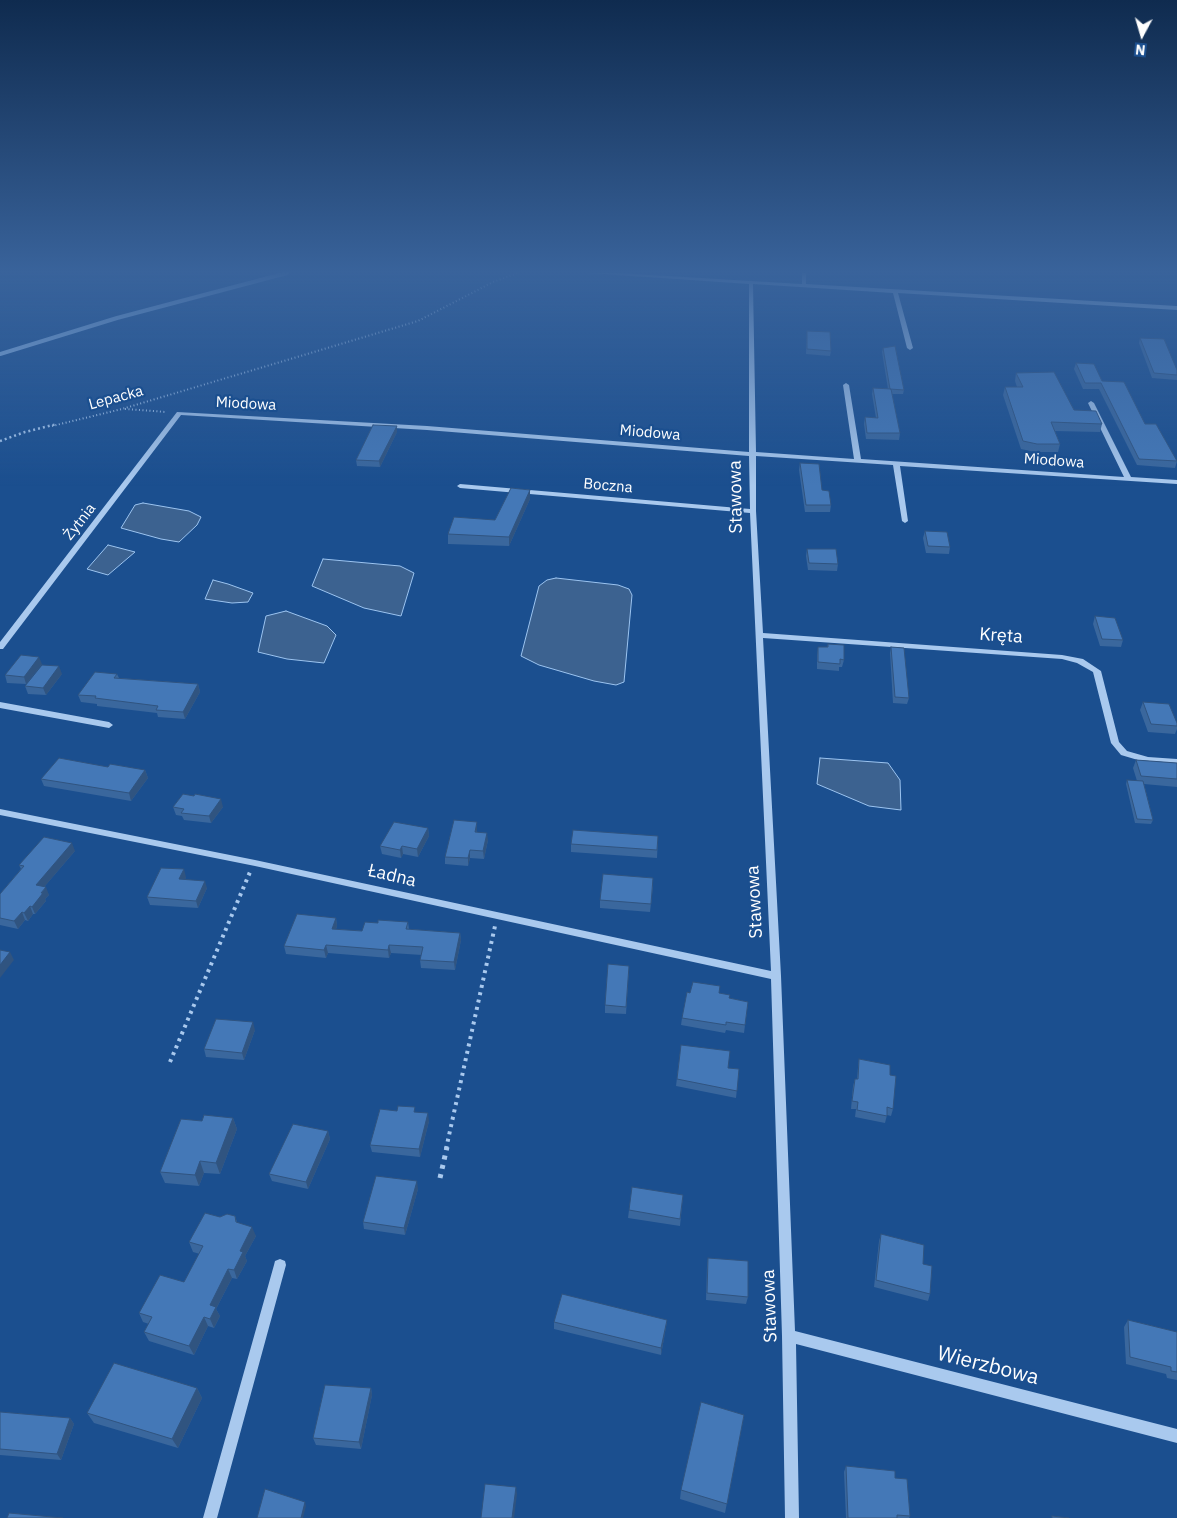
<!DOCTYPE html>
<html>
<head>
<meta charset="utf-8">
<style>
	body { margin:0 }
	#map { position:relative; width:1177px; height:1518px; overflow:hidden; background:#1b4f8f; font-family:"IBM Plex Sans",sans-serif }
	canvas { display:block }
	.north { position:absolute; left:1117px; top:10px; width:50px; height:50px; -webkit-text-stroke:4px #1b4f8f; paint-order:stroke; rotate:186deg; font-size:14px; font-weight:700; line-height:20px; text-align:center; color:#fff }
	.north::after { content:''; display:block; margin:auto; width:18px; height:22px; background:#fff; clip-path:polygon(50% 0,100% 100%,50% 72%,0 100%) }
</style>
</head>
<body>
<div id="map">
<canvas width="1177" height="1518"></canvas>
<div class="north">N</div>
</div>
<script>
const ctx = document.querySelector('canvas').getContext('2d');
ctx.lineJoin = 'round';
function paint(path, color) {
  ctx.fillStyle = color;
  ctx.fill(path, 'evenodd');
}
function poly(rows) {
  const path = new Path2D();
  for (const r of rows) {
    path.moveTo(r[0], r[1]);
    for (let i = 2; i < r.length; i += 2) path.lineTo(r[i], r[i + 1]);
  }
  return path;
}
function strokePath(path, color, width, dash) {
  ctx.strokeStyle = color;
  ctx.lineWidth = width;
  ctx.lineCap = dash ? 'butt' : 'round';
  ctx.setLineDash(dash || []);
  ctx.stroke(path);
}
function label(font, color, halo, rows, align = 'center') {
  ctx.font = font + ' "IBM Plex Sans",sans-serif';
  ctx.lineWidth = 4.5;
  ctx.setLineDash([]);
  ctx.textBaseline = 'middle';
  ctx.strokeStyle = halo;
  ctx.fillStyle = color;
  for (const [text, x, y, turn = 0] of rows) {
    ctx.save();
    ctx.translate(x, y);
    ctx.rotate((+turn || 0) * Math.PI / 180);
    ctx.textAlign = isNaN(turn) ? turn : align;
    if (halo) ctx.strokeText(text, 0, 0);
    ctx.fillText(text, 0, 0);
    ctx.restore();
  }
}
const water = poly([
	[143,503,189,511,201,517,197,525,179,542,161,539,121,528,135,505,143,503],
	[108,545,135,552,108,575,87,569,108,545],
	[323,559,400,566,414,573,401,616,364,608,312,586,323,559],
	[556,578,618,585,629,589,632,595,624,682,616,685,594,681,539,665,521,656,539,586,547,580,556,578],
	[213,580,228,584,253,593,248,602,232,603,205,599,213,580],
	[286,611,327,626,336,635,324,663,287,659,258,652,266,616,286,611],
	[820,758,888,763,900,780,901,810,869,806,817,784,820,758]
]);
paint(water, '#3c6290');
strokePath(water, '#9cc4f0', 1);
strokePath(poly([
	[0,354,117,318,287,273]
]), '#9cc4f0', 4);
strokePath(poly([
	[125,409,166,412],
	[52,426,122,409,418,321,493,282,518,273]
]), '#a9c9ee', 2, [1, 2.5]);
strokePath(poly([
	[0,441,25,432,57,424]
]), '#a9c9ee', 2.5, [2, 3]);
strokePath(poly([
	[170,1062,250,872],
	[446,1149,495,926]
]), '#a9c9ee', 4, [3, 4.5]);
strokePath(poly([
	[440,1178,447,1147]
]), '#a9c9ee', 5, [4, 5.5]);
paint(poly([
	[587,273,618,273,802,284,802,273,806,273,806,284,1177,306,1177,310,898,293,913,348,910,350,907,348,893,293,753,284,756,452,854,459,843,385,846,383,849,385,861,459,1124,477,1088,403,1091,401,1094,403,1131,477,1177,480,1177,484,900,466,908,521,905,523,902,521,893,465,756,456,756,511,763,633,1062,655,1083,659,1101,671,1119,742,1127,751,1148,757,1177,759,1177,765,1148,763,1121,755,1111,743,1093,672,1077,663,1062,659,763,638,781,976,795,1331,1177,1429,1177,1443,796,1344,799,1518,785,1518,782,1336,771,979,255,866,0,815,0,809,255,860,771,971,750,513,460,488,457,486,460,484,750,509,749,456,427,430,181,415,3,649,0,649,0,642,177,412,427,426,749,452,749,284,587,273],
	[0,702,109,722,113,725,109,728,0,708,0,702],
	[280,1259,285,1261,286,1265,217,1518,203,1518,274,1265,275,1261,280,1259]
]), '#a9c9ee');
paint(poly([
	[807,331,831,351,830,356,806,354],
	[1140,338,1177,370,1177,380,1152,378,1139,343],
	[883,348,904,390,903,394,892,394,900,433,899,440,866,439,864,424,865,417,876,418,872,394,873,388,888,389,882,352],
	[1076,363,1102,381,1145,424,1177,461,1175,468,1137,465,1099,389,1083,389,1074,369],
	[1016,373,1074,410,1102,424,1100,432,1055,431,1060,444,1058,452,1035,452,1021,449,1003,395,1005,387,1017,387,1015,381],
	[397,432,380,467,357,466,356,460],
	[800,463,822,490,831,505,830,512,805,512,799,470],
	[530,490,530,499,509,546,448,544,448,534,495,520],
	[925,531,950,547,949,554,926,553,923,538],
	[807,549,838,564,837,571,808,570,806,556],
	[1095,616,1123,640,1121,647,1100,646,1093,624],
	[828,644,844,660,842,667,839,667,839,671,817,669,817,655,818,647,827,647],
	[891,647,909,698,907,704,893,703,890,653],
	[42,664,26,684,7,683,5,675],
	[62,674,46,695,28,694,25,686],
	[117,674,119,678,198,684,200,692,185,719,158,717,157,713,97,706,97,704,81,702,78,695],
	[1143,702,1177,723,1177,729,1175,734,1148,732,1140,710],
	[1136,760,1177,763,1177,787,1144,784,1153,820,1151,824,1135,823,1126,784,1127,780,1137,781,1133,768],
	[145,770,148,778,131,801,44,786,41,779],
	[173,807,223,807,211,823,184,820,182,816,176,815],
	[477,822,477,832,488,840,484,859,470,858,468,866,445,864,445,857],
	[428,828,429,836,418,857,403,854,401,858,382,854,380,846],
	[658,836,657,858,571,852,571,844],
	[75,851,44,887,49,895,45,899,46,901,35,914,33,914,28,921,25,920,18,929,0,925,0,894,21,869,19,865],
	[186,877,185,879,207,888,198,908,150,905,147,897],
	[653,886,650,912,600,908,600,900],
	[336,918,337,926,336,929,362,931,378,923,408,922,409,929,460,933,461,940,455,970,421,968,420,960,422,955,391,953,389,958,328,953,326,958,286,954,284,946],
	[629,966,626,1014,605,1013,605,1005],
	[690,993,720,993,729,998,748,1002,744,1033,726,1030,725,1033,681,1025,682,1018],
	[255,1030,244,1060,206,1057,204,1049],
	[681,1045,728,1068,739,1069,736,1098,676,1086],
	[859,1059,890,1075,893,1109,891,1116,887,1115,885,1123,855,1117,856,1109,851,1109,853,1086,855,1079,857,1079,858,1067],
	[233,1118,237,1129,220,1174,204,1173,199,1186,165,1183,160,1172,202,1121],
	[429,1121,420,1157,372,1152,370,1145],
	[328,1131,330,1139,308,1189,272,1181,269,1174],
	[418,1189,405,1235,364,1229,363,1222],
	[683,1195,680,1226,628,1218,629,1210],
	[235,1216,237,1222,256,1236,245,1256,247,1261,237,1279,232,1278,216,1309,220,1316,214,1328,208,1326,194,1355,149,1341,144,1332,149,1324,143,1322,139,1313,184,1282,200,1254,193,1252,189,1242,220,1217],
	[881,1234,923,1264,930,1294,928,1301,874,1287,879,1241],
	[708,1258,748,1297,746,1304,706,1300,707,1265],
	[667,1320,666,1327,661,1355,554,1329,554,1322],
	[1128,1320,1177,1332,1177,1380,1167,1378,1166,1374,1126,1364,1124,1327],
	[197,1388,202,1398,178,1448,94,1423,87,1413],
	[371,1388,372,1395,361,1449,316,1445,313,1438],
	[0,1412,70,1418,74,1424,61,1460,0,1455],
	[744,1415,725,1513,680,1499,681,1490],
	[846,1466,895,1478,910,1516,909,1518,846,1518,844,1472]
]), '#3a679d');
paint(poly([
	[397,426,397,432,380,467,379,461],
	[530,490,530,499,509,546,509,537],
	[39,657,42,664,26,684,24,677],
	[59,666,62,674,46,695,43,688],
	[198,684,200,692,185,719,183,712],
	[145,770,148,778,131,801,129,793],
	[221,799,223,807,211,823,209,816],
	[477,822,477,830,475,840,475,832],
	[428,828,429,836,418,857,417,849],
	[487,833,488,840,484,859,483,851],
	[72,843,75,851,39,893,36,885],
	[402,846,403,854,401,858,400,850],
	[470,850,470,858,468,866,468,858],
	[184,869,186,877,182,886,179,879],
	[205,881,207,888,198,908,196,901],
	[46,887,49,895,45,899,46,901,35,914,32,907],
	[30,906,33,914,28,921,24,913],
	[22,912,25,920,18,929,14,921],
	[336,918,337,926,334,936,332,929],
	[460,933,461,940,455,970,454,962],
	[326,945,328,953,326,958,324,950],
	[389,945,391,953,389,958,388,950],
	[10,952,14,960,0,978,0,965],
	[253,1022,255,1030,244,1060,242,1053],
	[428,1113,429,1121,420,1157,419,1149],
	[233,1118,237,1129,220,1174,216,1163],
	[328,1131,330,1139,308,1189,306,1182],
	[200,1161,204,1173,199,1186,195,1175],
	[417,1181,418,1189,405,1235,404,1228],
	[252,1227,256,1236,245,1256,247,1261,237,1279,234,1270,240,1251],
	[228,1269,232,1278,216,1309,220,1316,214,1328,210,1319,210,1305],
	[204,1317,208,1326,194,1355,189,1346],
	[667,1320,666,1327,661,1355,661,1348],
	[197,1388,202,1398,178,1448,172,1439],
	[371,1388,372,1395,361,1449,359,1442],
	[70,1418,74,1424,61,1460,57,1454],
	[516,1487,517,1494,514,1518,512,1518],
	[305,1502,306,1506,303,1518,301,1518]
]), '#305480');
const building = poly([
	[807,331,830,332,831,351,807,349,807,331],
	[1140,338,1164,339,1177,370,1177,375,1154,373,1140,338],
	[895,346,904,390,890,389,883,348,895,346],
	[1076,363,1094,364,1102,381,1124,382,1145,424,1156,424,1177,461,1139,459,1101,383,1085,383,1076,363],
	[1054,372,1074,410,1096,411,1102,424,1051,422,1060,444,1037,444,1023,441,1005,387,1023,387,1016,373,1054,372],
	[873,388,891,389,900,433,867,433,865,417,878,418,873,388],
	[373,425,397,426,379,461,356,460,373,425],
	[800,463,819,464,822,490,829,491,831,505,806,505,800,463],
	[511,488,530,490,509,537,448,534,454,517,495,520,511,488],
	[925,531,947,532,950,547,928,546,925,531],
	[807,549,836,549,838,564,809,563,807,549],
	[1095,616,1115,618,1123,640,1102,639,1095,616],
	[828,644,844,645,844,660,840,659,840,664,818,662,818,647,828,647,828,644],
	[891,647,904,648,909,698,895,697,891,647],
	[21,655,39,657,24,677,5,675,21,655],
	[42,665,59,666,43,688,25,686,42,665],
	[95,672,117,674,114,678,198,684,183,712,156,710,158,706,95,698,96,696,78,695,95,672],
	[1143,702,1169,704,1177,723,1177,726,1151,724,1143,702],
	[59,758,108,767,110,764,145,770,129,793,41,779,59,758],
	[1136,760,1177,763,1177,779,1141,776,1136,760],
	[1127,780,1143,781,1153,820,1137,819,1127,780],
	[183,794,194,796,195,794,221,799,209,816,181,813,184,809,173,807,183,794],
	[454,820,477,822,475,832,487,833,483,851,470,850,468,858,445,857,454,820],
	[394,822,428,828,417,849,402,846,400,850,380,846,394,822],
	[573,830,658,836,657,850,571,844,573,830],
	[44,837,72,843,36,885,46,887,41,893,43,893,32,907,30,906,24,913,22,912,14,921,0,918,0,894,24,866,19,865,44,837],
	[161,868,184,869,179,879,205,881,196,901,147,897,161,868],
	[603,874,653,878,651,904,600,900,603,874],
	[297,914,336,918,332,929,362,931,365,922,378,923,378,920,408,922,406,929,460,933,454,962,420,960,423,947,389,945,388,950,326,945,324,950,284,946,297,914],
	[0,950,10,952,0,965,0,950],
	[608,964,629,966,626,1007,605,1005,608,964],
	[693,982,720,986,719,993,730,995,729,998,748,1002,745,1025,726,1022,726,1025,682,1018,687,992,690,993,693,982],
	[216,1019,253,1022,242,1053,204,1049,216,1019],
	[681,1045,730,1051,728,1068,739,1069,737,1091,677,1079,681,1045],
	[859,1059,890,1065,890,1075,896,1076,893,1109,887,1107,887,1116,857,1110,858,1102,852,1101,855,1079,858,1079,859,1059],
	[398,1106,415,1107,414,1112,428,1113,419,1149,370,1145,380,1109,397,1111,398,1106],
	[204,1115,233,1118,216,1163,200,1161,195,1175,160,1172,181,1119,202,1121,204,1115],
	[293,1124,328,1131,306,1182,269,1174,293,1124],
	[376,1176,417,1181,404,1228,363,1222,376,1176],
	[632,1187,683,1195,680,1219,629,1210,632,1187],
	[205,1213,220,1217,227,1214,235,1216,236,1222,252,1227,240,1251,243,1252,234,1270,228,1269,210,1305,216,1307,210,1319,204,1317,189,1346,144,1332,152,1317,139,1313,160,1275,184,1282,203,1246,189,1242,205,1213],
	[881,1234,924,1245,923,1264,932,1266,930,1294,876,1280,881,1234],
	[708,1258,748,1261,748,1297,707,1293,708,1258],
	[562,1294,667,1320,661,1348,554,1322,562,1294],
	[1128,1320,1177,1332,1177,1372,1171,1371,1171,1367,1130,1357,1128,1320],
	[114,1363,197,1388,172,1439,87,1413,114,1363],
	[325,1385,371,1388,359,1442,313,1438,325,1385],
	[701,1402,744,1415,727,1504,681,1490,701,1402],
	[0,1412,70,1418,57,1454,0,1449,0,1412],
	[846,1466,895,1471,895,1478,907,1479,910,1516,897,1515,897,1518,848,1518,846,1466],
	[485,1484,516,1487,512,1518,481,1518,485,1484],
	[265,1489,305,1502,301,1518,257,1518,265,1489],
	[9,1513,63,1518,7,1518,9,1513],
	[1052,1516,1069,1518,1052,1518,1052,1516]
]);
paint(building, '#4478b7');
strokePath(building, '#305480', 1);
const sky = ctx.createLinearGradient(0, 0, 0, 486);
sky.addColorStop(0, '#0f2b4f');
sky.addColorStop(0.56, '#39639b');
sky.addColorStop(1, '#39639b00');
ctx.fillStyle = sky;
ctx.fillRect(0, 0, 1177, 486);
label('15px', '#fff', '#1b4f8f', [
	["Lepacka",116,398,-15],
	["Miodowa",246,404,3],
	["Miodowa",650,433,5],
	["Miodowa",1054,461,4],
	["Boczna",608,486,5],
	["Żytnia",80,522,-52]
]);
label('18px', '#fff', '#1b4f8f', [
	["Stawowa",736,497,-91],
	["Kręta",1001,636,4],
	["Ładna",392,876,13],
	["Stawowa",755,902,-93],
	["Stawowa",770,1306,-92]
]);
label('21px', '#fff', '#1b4f8f', [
	["Wierzbowa",988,1366,14]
]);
</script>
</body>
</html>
